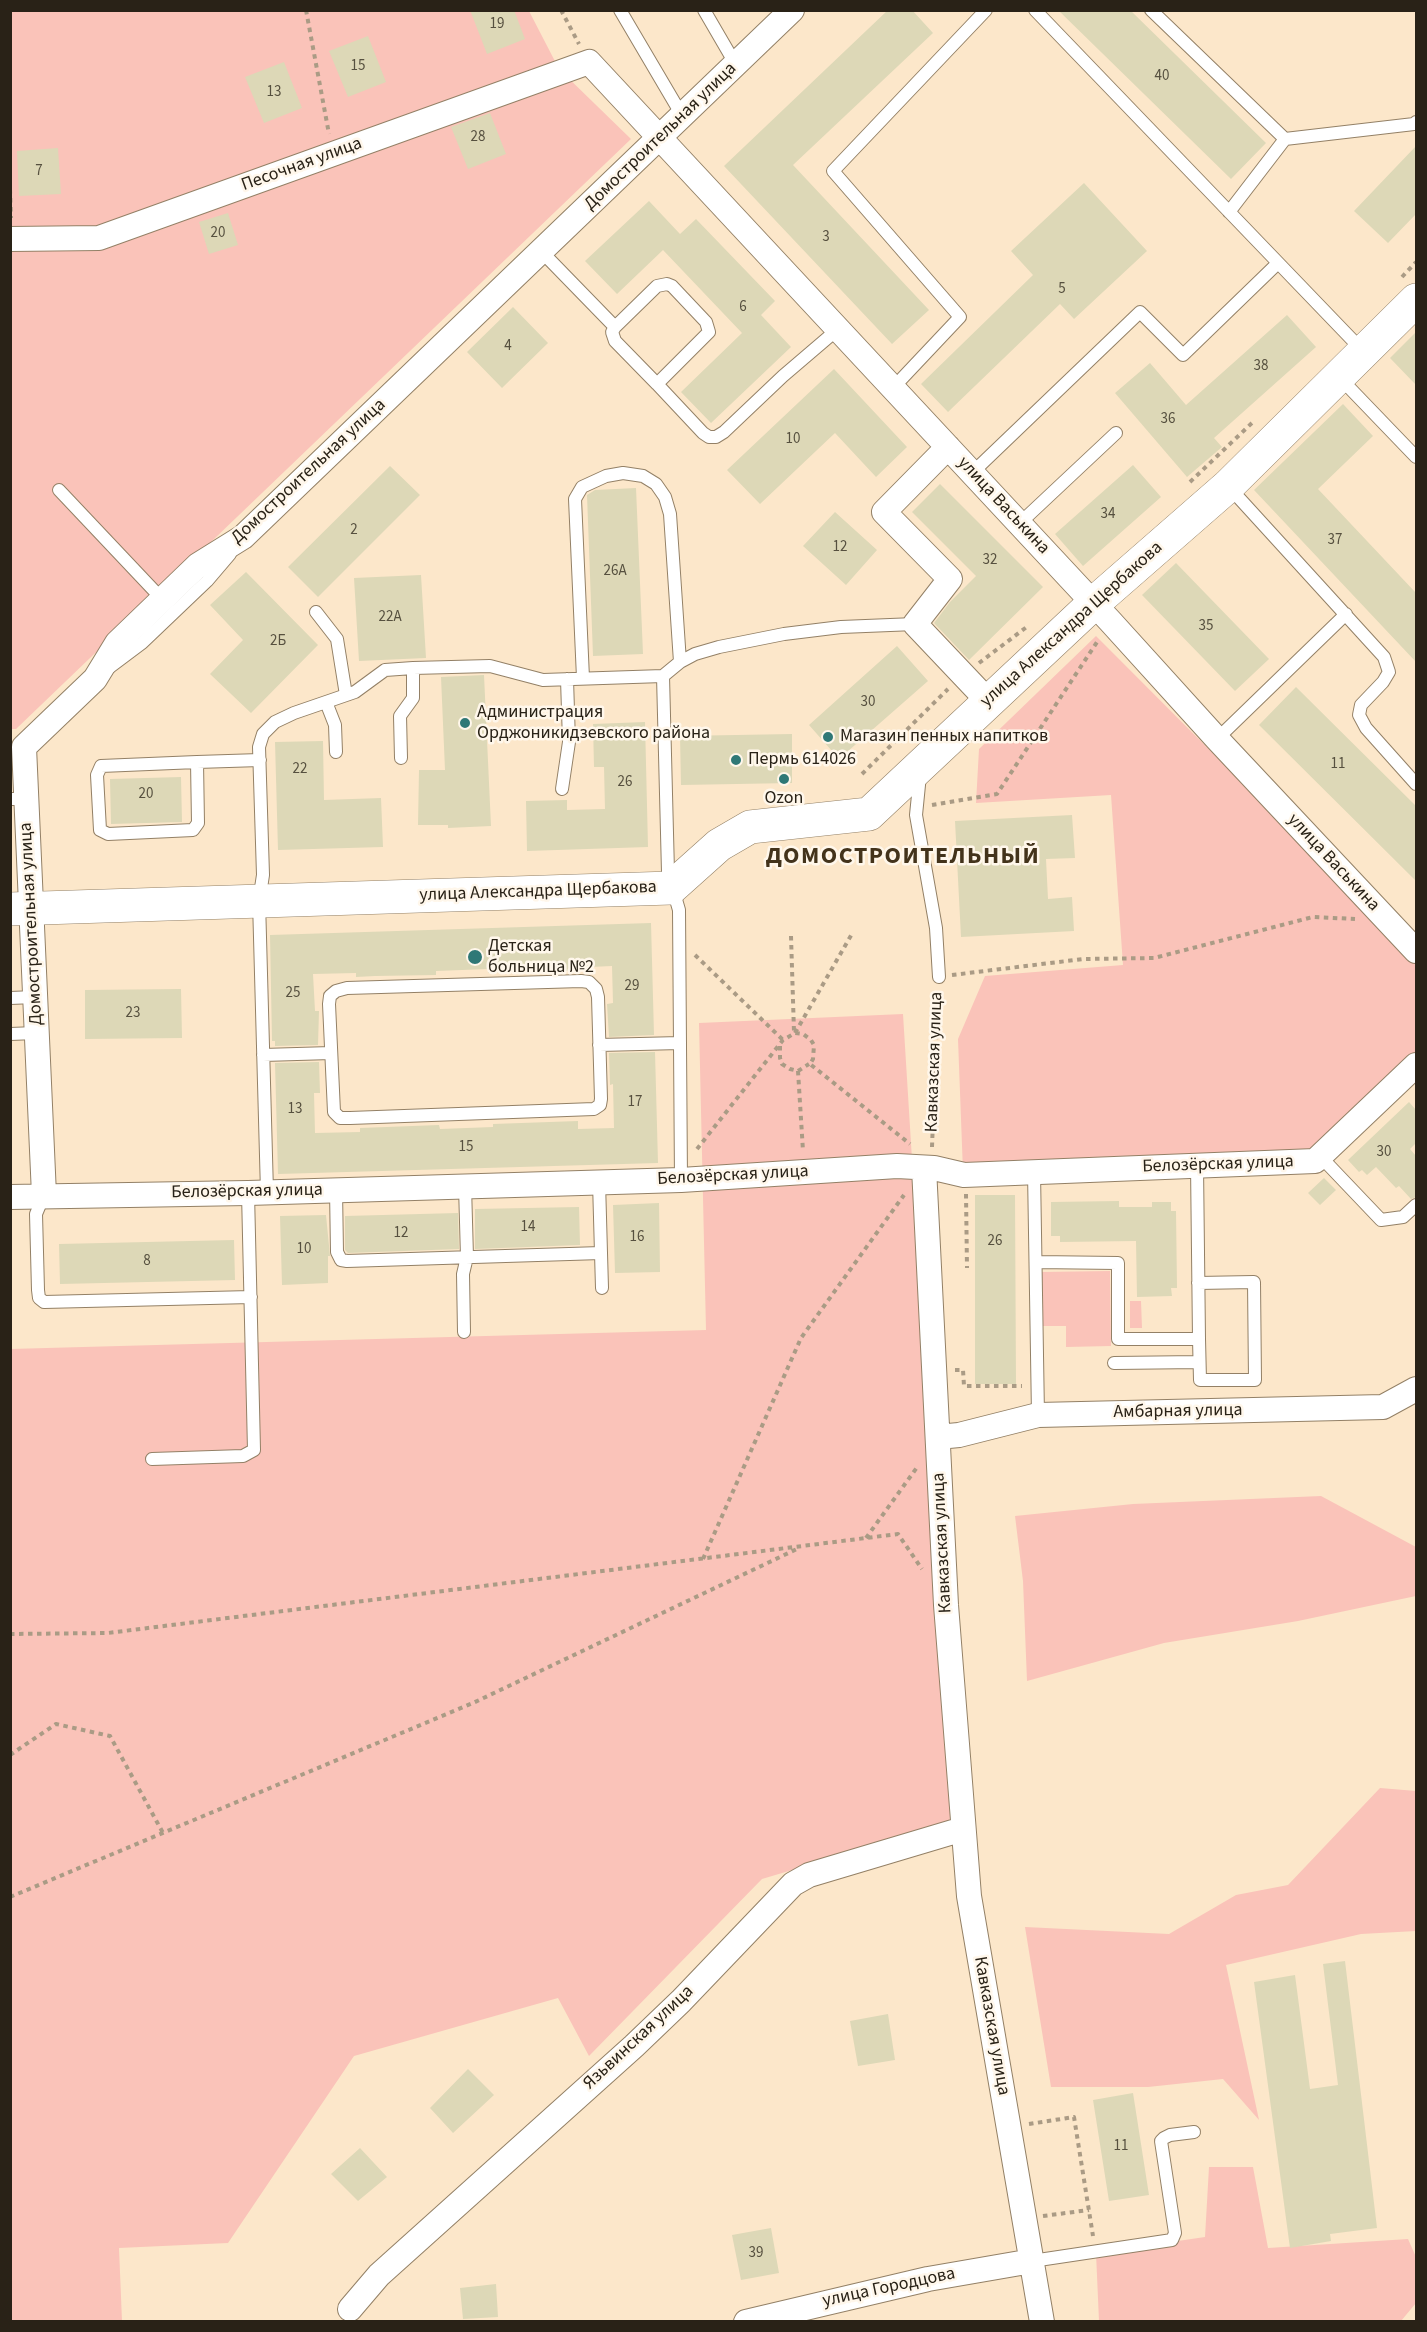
<!DOCTYPE html>
<html>
<head>
<meta charset="utf-8">
<style>
	body { margin:0 }
	#map { position:relative; width:1427px; height:2332px; overflow:hidden; background:#fce7ca; font-family:"Source Sans 3",sans-serif }
	canvas { display:block }
	.frame { position:absolute; inset:0; border:12px solid #292217; pointer-events:none }
</style>
</head>
<body>
<div id="map">
<canvas width="1427" height="2332"></canvas>
<div class="frame"></div>
</div>
<script>
const ctx = document.querySelector('canvas').getContext('2d');
ctx.lineJoin = 'round';
function paint(path, color) {
  ctx.fillStyle = color;
  ctx.fill(path, 'evenodd');
}
function poly(rows) {
  const path = new Path2D();
  for (const r of rows) {
    path.moveTo(r[0], r[1]);
    for (let i = 2; i < r.length; i += 2) path.lineTo(r[i], r[i + 1]);
  }
  return path;
}
function strokePath(path, color, width, dash) {
  ctx.strokeStyle = color;
  ctx.lineWidth = width;
  ctx.lineCap = dash ? 'butt' : 'round';
  ctx.setLineDash(dash || []);
  ctx.stroke(path);
}
function label(font, color, halo, rows, align = 'center') {
  ctx.font = font + ' "Source Sans 3",sans-serif';
  ctx.lineWidth = 5;
  ctx.setLineDash([]);
  ctx.textBaseline = 'middle';
  ctx.strokeStyle = halo;
  ctx.fillStyle = color;
  for (const [text, x, y, turn = 0] of rows) {
    ctx.save();
    ctx.translate(x, y);
    ctx.rotate((+turn || 0) * Math.PI / 180);
    ctx.textAlign = isNaN(turn) ? turn : align;
    if (halo) ctx.strokeText(text, 0, 0);
    ctx.fillText(text, 0, 0);
    ctx.restore();
  }
}
paint(poly([
	[11,11,529,11,559,69,631,139,16,729,11,729],
	[1096,636,1416,957,1416,1062,1321,1153,963,1172,958,1039,985,976,1123,965,1111,795,976,803,979,749],
	[903,1014,953,1822,762,1879,589,2056,558,1998,354,2056,228,2243,119,2248,122,2321,11,2321,10,1349,706,1330,699,1023],
	[1110,1271,1111,1346,1066,1347,1066,1326,1042,1326,1041,1272],
	[1130,1301,1141,1301,1142,1328,1130,1328],
	[1321,1496,1416,1547,1416,1596,1298,1621,1164,1643,1027,1681,1023,1581,1015,1516,1133,1504],
	[1380,1788,1416,1791,1416,1931,1361,1934,1226,1965,1259,2120,1223,2079,1148,2087,1051,2087,1025,1927,1169,1934,1236,1895,1288,1885],
	[1209,2167,1253,2167,1268,2248,1408,2239,1416,2257,1416,2303,1401,2321,1099,2321,1096,2253,1205,2237]
]), '#fac3b9');
paint(poly([
	[470,10,514,10,525,39,487,54],
	[888,10,912,10,933,33,793,165,929,310,892,344,724,166],
	[1058,10,1130,10,1266,143,1231,179],
	[368,36,386,82,348,97,329,51],
	[284,62,302,108,264,123,245,77],
	[490,113,506,154,468,169,451,127],
	[1416,146,1416,214,1388,243,1354,211],
	[58,148,61,194,19,196,17,151],
	[1084,183,1147,251,1074,319,1060,304,948,412,921,384,1033,275,1011,251],
	[649,201,680,234,696,219,775,301,761,315,791,347,711,423,681,392,742,333,663,250,617,294,585,261],
	[228,213,238,245,209,254,199,222],
	[513,307,548,343,502,388,467,352],
	[1287,315,1316,347,1214,438,1222,447,1187,477,1115,393,1150,363,1186,405],
	[1416,332,1416,385,1390,358],
	[834,369,907,447,876,477,835,433,760,504,727,470],
	[1343,404,1373,436,1318,489,1416,593,1416,662,1254,490],
	[1133,465,1161,497,1083,566,1055,534],
	[390,466,420,495,318,597,288,567],
	[940,484,1043,587,969,660,934,623,950,602,976,576,912,512],
	[636,488,643,654,593,656,587,495,595,490],
	[835,512,877,550,846,585,803,546],
	[1176,563,1269,659,1235,691,1142,595],
	[246,572,318,645,251,713,210,674,243,640,210,605],
	[421,575,426,658,359,661,354,578],
	[897,646,928,681,839,759,809,725],
	[484,675,491,826,448,828,448,825,418,825,419,770,445,770,441,677],
	[1296,687,1416,806,1416,881,1259,725],
	[645,722,648,847,527,851,526,801,567,800,567,810,605,809,604,767,594,767,593,724],
	[792,734,792,783,681,785,680,736],
	[323,741,324,800,381,798,383,847,278,850,275,742],
	[181,777,182,822,111,824,110,779],
	[1072,815,1075,858,1046,859,1048,899,1072,897,1074,931,961,937,955,821],
	[651,923,654,1035,609,1037,607,1004,613,1003,612,966,568,968,568,971,488,973,488,969,436,971,436,975,375,976,356,977,356,973,313,974,315,1011,319,1011,318,1045,275,1046,275,1041,272,1041,270,935],
	[181,989,182,1038,85,1039,85,990],
	[655,1052,658,1163,278,1174,275,1063,319,1062,320,1093,314,1093,315,1133,360,1132,360,1128,439,1125,440,1129,493,1127,493,1124,578,1121,578,1129,614,1128,613,1084,610,1085,609,1053],
	[1409,1102,1416,1110,1416,1143,1410,1149,1416,1156,1416,1197,1411,1199,1399,1186,1396,1188,1376,1167,1367,1175,1362,1170,1359,1172,1348,1160],
	[1324,1178,1336,1190,1320,1205,1308,1193],
	[975,1195,1015,1195,1016,1384,975,1384],
	[1119,1201,1119,1207,1152,1207,1152,1202,1171,1202,1171,1211,1176,1211,1177,1288,1171,1288,1172,1296,1137,1297,1136,1241,1060,1242,1060,1236,1051,1236,1051,1202],
	[659,1203,660,1272,615,1273,613,1205],
	[579,1207,580,1245,475,1249,475,1209],
	[458,1213,459,1249,348,1253,345,1250,345,1216],
	[326,1215,330,1256,328,1256,328,1283,282,1285,280,1216],
	[234,1240,235,1280,60,1284,59,1244],
	[1345,1961,1377,2228,1330,2234,1331,2241,1290,2248,1254,1982,1295,1975,1310,2089,1338,2085,1323,1964],
	[888,2014,895,2060,858,2066,850,2021],
	[468,2069,494,2095,453,2133,430,2108],
	[1133,2093,1149,2195,1109,2201,1093,2100],
	[360,2148,387,2177,358,2201,331,2174],
	[771,2228,779,2273,741,2280,732,2235],
	[496,2284,498,2317,463,2319,460,2288]
]), '#ddd8b7');
const lane = poly([
	[620,10,683,117],
	[704,10,736,65],
	[1035,10,1363,351],
	[1151,10,1285,139,1229,212],
	[1285,139,1414,124,1416,122],
	[542,252,615,327,612,332,615,341,657,384,709,332,706,322,672,286,667,284,657,286,615,327],
	[1340,378,1416,457],
	[657,384,703,433,709,437,716,437,724,432,783,376,838,329],
	[893,388,960,317,833,171,986,10],
	[972,473,1140,312,1183,355,1278,263],
	[1229,487,1384,657,1389,672,1383,682,1361,705,1359,715,1366,728,1416,784],
	[59,490,162,599],
	[1019,524,1116,433],
	[316,612,337,639,346,695],
	[110,667,142,643,207,581,230,554],
	[663,676,680,662,695,654,719,647,784,634,841,627,915,624],
	[583,678,575,499,582,487,606,476,623,473,643,476,656,484,665,497,670,514,680,662],
	[326,702,335,725,336,752],
	[1217,739,1346,614],
	[401,758,400,716,413,698,413,668],
	[197,762,101,766,97,775,100,830,108,834,193,830,198,823,197,762,260,760],
	[920,775,916,815,936,928,939,977],
	[562,789,569,742,567,679],
	[10,799,26,799],
	[581,981,589,982,596,989,598,997,601,1099,600,1105,594,1109,350,1118,340,1118,334,1112,329,1004,330,996,336,991,347,988,581,981],
	[10,998,35,997],
	[10,1034,36,1033],
	[599,1045,680,1043],
	[263,1055,331,1053],
	[1320,1156,1381,1220,1403,1217,1416,1205],
	[1034,1172,1038,1415],
	[336,1190,337,1252,341,1260,347,1261,601,1253,599,1182],
	[267,1192,259,901,263,875,259,747,263,734,275,722,294,713,355,692,385,670,413,668,490,666,543,680,663,676,668,872,679,910,681,1180],
	[44,1195,36,1214,38,1290,39,1298,44,1302,251,1297],
	[601,1253,602,1288],
	[1036,1262,1118,1263,1118,1339,1199,1339,1197,1165],
	[1198,1283,1254,1282,1255,1380,1200,1380,1199,1339],
	[464,1332,463,1274,467,1257,465,1186],
	[1114,1363,1199,1362],
	[152,1459,243,1456,254,1450,248,1193],
	[1032,2261,1172,2240,1175,2233,1161,2141,1164,2138,1170,2135,1194,2132]
]);
const street = poly([
	[10,239,99,238,589,62,1110,621,1217,739,1416,951],
	[948,447,884,512,950,579,915,624,988,701],
	[924,1168,946,1605,969,1896,1042,2322],
	[44,1195,24,747,95,679,117,643,198,565,243,537,792,10],
	[10,1197,248,1193,681,1180,897,1166,934,1168,964,1175,1315,1161,1416,1065],
	[938,1437,959,1435,1038,1415,1383,1407,1416,1389],
	[350,2309,379,2275,634,2046,681,2001,793,1884,809,1875,963,1829],
	[746,2322,928,2279,1032,2261]
]);
const secondary = poly([
	[10,909,671,888,719,845,750,827,869,814,1094,603,1228,486,1416,300]
]);
strokePath(lane, '#938066', 14);
strokePath(street, '#938066', 26);
strokePath(secondary, '#938066', 34);
strokePath(poly([
	[306,10,329,134],
	[561,10,579,44],
	[10,189,11,218],
	[1402,277,1416,262],
	[1190,482,1254,421],
	[979,663,1028,626],
	[862,774,948,689],
	[932,805,997,794,1099,639],
	[791,936,794,1032],
	[695,955,783,1040],
	[952,975,1083,959,1154,958,1313,917,1355,919],
	[795,1033,853,932],
	[780,1046,780,1058,782,1064,790,1069,798,1071,809,1064],
	[798,1071,803,1151],
	[932,1147,938,992],
	[697,1149,783,1040,795,1033,803,1034,811,1040,814,1045,813,1059,810,1064,910,1144],
	[966,1194,967,1268],
	[955,1370,963,1370,964,1386,1022,1386],
	[866,1538,918,1466],
	[703,1559,801,1338,904,1195],
	[10,1634,108,1633,898,1534,922,1569],
	[10,1755,56,1724,110,1736,163,1833],
	[10,1897,473,1703,799,1548],
	[1029,2124,1074,2117,1093,2236],
	[1043,2216,1089,2210]
]), '#aa9b85', 4, [4.5, 4.5]);
strokePath(lane, '#fff', 12);
strokePath(street, '#fff', 24);
strokePath(secondary, '#fff', 33);
for (const [x, y, r, color] of [
	[465,723,6,"#2f7876"],
	[828,737,6,"#2f7876"],
	[736,760,6,"#2f7876"],
	[784,779,6,"#2f7876"],
	[475,957,8,"#2f7876"]
]) {
  const dot = new Path2D();
  dot.arc(x, y, r, 0, 2 * Math.PI);
  ctx.fillStyle = color;
  ctx.fill(dot);
  strokePath(dot, '#fff7eb', 2);
}
label('15px', '#56503f', null, [
	["19",497,25],
	["15",358,67],
	["40",1162,77],
	["13",274,93],
	["28",478,138],
	["7",39,172],
	["20",218,234],
	["3",826,238],
	["5",1062,290],
	["6",743,308],
	["4",508,347],
	["38",1261,367],
	["36",1168,420],
	["10",793,440],
	["34",1108,515],
	["2",354,531],
	["37",1335,541],
	["12",840,548],
	["32",990,561],
	["26А",615,572],
	["22А",390,618],
	["35",1206,627],
	["2Б",278,642],
	["30",868,703],
	["11",1338,765],
	["22",300,770],
	["26",625,783],
	["20",146,795],
	["29",632,987],
	["25",293,994],
	["23",133,1014],
	["17",635,1103],
	["13",295,1110],
	["15",466,1148],
	["30",1384,1153],
	["14",528,1228],
	["12",401,1234],
	["16",637,1238],
	["26",995,1242],
	["10",304,1250],
	["8",147,1262],
	["11",1121,2147],
	["39",756,2254]
]);
label('18px', '#292217', '#fff7eb', [
	["Домостроительная улица",661,137,-44],
	["Песочная улица",302,165,-20],
	["Домостроительная улица",309,472,-43],
	["улица Васькина",1003,506,47],
	["улица Александра Щербакова",1072,625,-42],
	["улица Васькина",1333,863,47],
	["улица Александра Щербакова",538,892,-2],
	["Домостроительная улица",32,924,-93],
	["Кавказская улица",935,1062,-88],
	["Белозёрская улица",1218,1165,-2],
	["Белозёрская улица",733,1176,-3],
	["Белозёрская улица",247,1192,-1],
	["Амбарная улица",1178,1412,-1],
	["Кавказская улица",943,1543,-93],
	["Кавказская улица",991,2026,80],
	["Язьвинская улица",639,2038,-43],
	["улица Городцова",889,2288,-12]
]);
label('18px', '#292217', '#fff7eb', [
	["Администрация",477,713],
	["Орджоникидзевского района",477,734],
	["Магазин пенных напитков",840,737],
	["Пермь 614026",748,760],
	["Ozon",784,799,"center"],
	["Детская",488,947],
	["больница №2",488,968]
], 'left');
ctx.letterSpacing = '1.5px';
label('bold 24px', '#43331b', '#fff7eb', [
	["ДОМОСТРОИТЕЛЬНЫЙ",903,858]
]);
ctx.letterSpacing = '0px';
</script>
</body>
</html>
